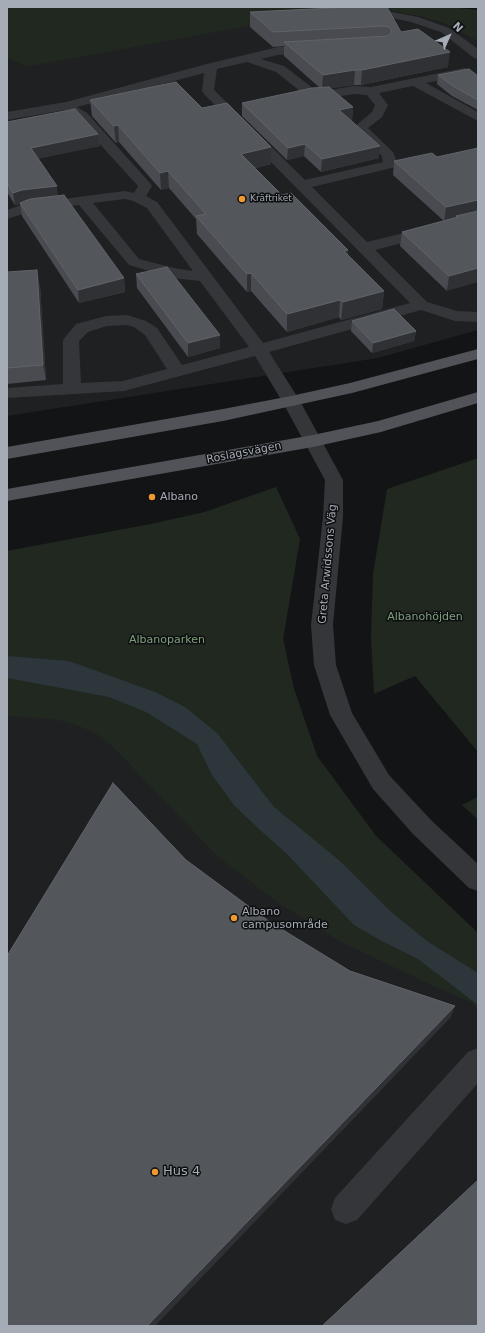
<!DOCTYPE html>
<html>
<head>
<meta charset="utf-8">
<style>
	body { margin:0 }
	#map { position:relative; width:485px; height:1333px; overflow:hidden; background:#131415; font-family:"DejaVu Sans",sans-serif }
	canvas { display:block }
	.frame { position:absolute; inset:0; border:8px solid #a5acb5; pointer-events:none }
	.north { position:absolute; left:429px; top:16px; width:40px; height:40px; -webkit-text-stroke:3px #0e0f10; paint-order:stroke; rotate:45deg; font-size:11px; font-weight:700; line-height:16px; text-align:center; color:#a5acb5 }
	.north::after { content:''; display:block; margin:auto; width:14px; height:18px; background:#a5acb5; clip-path:polygon(50% 0,100% 100%,50% 72%,0 100%) }
</style>
</head>
<body>
<div id="map">
<canvas width="485" height="1333"></canvas>
<div class="frame"></div>
<div class="north">N</div>
</div>
<script>
const ctx = document.querySelector('canvas').getContext('2d');
ctx.lineJoin = 'round';
function paint(path, color) {
  ctx.fillStyle = color;
  ctx.fill(path, 'evenodd');
}
function poly(rows) {
  const path = new Path2D();
  for (const r of rows) {
    path.moveTo(r[0], r[1]);
    for (let i = 2; i < r.length; i += 2) path.lineTo(r[i], r[i + 1]);
  }
  return path;
}
function strokePath(path, color, width, dash) {
  ctx.strokeStyle = color;
  ctx.lineWidth = width;
  ctx.lineCap = dash ? 'butt' : 'round';
  ctx.setLineDash(dash || []);
  ctx.stroke(path);
}
function label(font, color, halo, rows, align = 'center') {
  ctx.font = font + ' "DejaVu Sans",sans-serif';
  ctx.lineWidth = 3;
  ctx.setLineDash([]);
  ctx.textBaseline = 'middle';
  ctx.strokeStyle = halo;
  ctx.fillStyle = color;
  for (const [text, x, y, turn = 0] of rows) {
    ctx.save();
    ctx.translate(x, y);
    ctx.rotate((+turn || 0) * Math.PI / 180);
    ctx.textAlign = isNaN(turn) ? turn : align;
    if (halo) ctx.strokeText(text, 0, 0);
    ctx.fillText(text, 0, 0);
    ctx.restore();
  }
}
paint(poly([
	[390,11,418,16,446,24,478,42,478,330,378,358,7,416,7,58,26,67,283,15],
	[276,487,300,539,283,639,294,689,317,756,376,836,478,933,478,1326,7,1326,7,551,151,524,205,512]
]), '#1f2022');
paint(poly([
	[7,7,450,7,478,10,478,42,446,24,418,16,390,11,283,15,248,26,26,67,7,58],
	[478,458,478,752,415,676,374,694,371,637,373,574,387,489],
	[276,487,300,539,283,639,294,689,317,756,376,836,478,933,478,1009,471,1002,431,985,341,942,277,902,217,856,115,749,100,736,77,725,54,719,7,716,7,551,151,524,205,512],
	[478,797,478,820,462,805]
]), '#202820');
paint(poly([
	[7,656,69,661,155,692,185,707,217,733,274,807,340,861,389,910,427,941,478,973,478,1005,418,959,380,940,354,925,285,852,261,831,234,805,212,775,197,744,146,712,109,697,7,678]
]), '#2c363b');
paint(poly([
	[387,11,418,17,449,28,478,49,478,59,474,58,441,32,411,22,387,17,362,19,358,18,356,16,358,14,362,13,387,11],
	[314,45,318,46,320,49,318,52,278,55,261,59,284,66,318,92,354,86,371,87,464,68,468,69,470,72,468,75,426,83,478,112,478,121,413,86,379,93,388,105,382,117,368,128,393,152,398,164,396,167,312,187,367,242,478,215,478,223,375,250,427,302,457,311,478,312,478,322,455,321,421,310,269,352,300,401,343,480,343,517,333,625,336,665,352,713,389,775,431,820,478,864,478,891,469,888,413,834,373,789,330,715,314,665,311,625,323,517,325,480,282,401,255,356,124,391,7,398,7,388,63,384,63,340,76,324,106,316,127,315,146,321,157,328,182,365,249,347,200,281,173,278,129,265,79,205,32,211,7,219,7,210,24,204,125,191,134,193,138,186,77,119,65,110,7,120,7,112,66,102,207,64,278,47,314,45],
	[247,62,276,72,310,99,315,100,354,94,367,95,375,105,372,112,353,128,382,156,383,162,305,180,214,90,217,69,247,62],
	[204,73,202,91,204,94,410,303,263,343,157,202,146,196,152,186,150,183,87,113,77,107,204,73],
	[125,199,133,201,147,208,193,271,174,268,139,259,93,203,125,199],
	[126,325,134,327,145,335,167,369,123,381,81,383,79,341,88,332,107,326,126,325],
	[478,1048,478,1083,357,1220,346,1224,335,1220,331,1209,335,1198,468,1052,478,1048]
]), '#35363a');
paint(poly([
	[478,349,478,359,352,393,223,421,7,459,7,447,223,409,291,396,350,383,478,349],
	[478,392,478,403,381,432,313,447,7,501,7,489,313,435,378,421,478,392]
]), '#515359');
paint(poly([
	[353,7,401,32,448,67,361,85,354,85,330,88,353,107,352,120,350,120,379,158,321,172,304,156,287,160,242,116,242,103,320,88,284,56,284,46,273,47,250,27,250,12],
	[438,75,478,76,478,110,452,96,437,84],
	[90,100,202,108,271,164,255,168,282,195,348,250,348,255,384,291,382,309,341,320,339,317,287,332,251,291,247,292,197,234,196,219,169,188,161,190,119,142,116,143,92,116],
	[7,122,98,134,100,146,38,158,58,196,124,278,125,292,79,303,22,216,20,204,15,205,7,192],
	[478,148,447,291,400,246,402,232,444,221,393,175,394,161,437,157],
	[7,272,40,285,46,380,7,384],
	[136,274,220,348,188,357,137,288],
	[352,321,416,331,414,341,372,353,351,331]
]), '#494b50');
paint(poly([
	[450,52,448,67,361,85,362,70],
	[355,70,354,85,322,90,323,75],
	[353,107,352,120,338,123,339,110],
	[118,125,119,142,116,143,114,126],
	[98,134,100,146,33,160,31,148],
	[305,144,304,156,287,160,288,148],
	[380,146,379,158,321,172,322,159],
	[271,147,271,164,241,171,241,154],
	[168,171,169,188,161,190,160,173],
	[57,186,58,198,24,203,15,205,13,193,22,190],
	[478,200,478,211,458,217,456,216,456,219,444,222,446,207],
	[348,250,347,268,344,251],
	[478,268,478,282,447,291,449,276],
	[37,270,40,285,46,380,43,365],
	[251,273,251,291,247,292,247,274],
	[124,278,125,292,79,303,78,290],
	[384,291,382,309,341,320,343,302],
	[340,300,339,317,287,332,287,314],
	[416,331,414,341,372,353,373,343],
	[220,335,220,348,188,357,188,343],
	[455,1006,451,1017,155,1326,147,1326]
]), '#2f3134');
const building = poly([
	[353,7,387,7,401,32,418,29,450,52,362,70,355,70,323,75,284,42,388,36,392,31,389,27,384,26,273,32,250,12,353,7],
	[469,69,478,76,478,100,453,86,438,75,469,69],
	[176,82,202,108,227,103,271,147,241,154,282,195,291,193,348,250,344,251,384,291,343,302,340,300,287,314,251,273,247,274,196,216,206,214,168,171,160,173,118,125,114,126,90,100,176,82],
	[329,87,353,107,339,110,380,146,322,159,305,144,288,148,242,103,312,88,329,87],
	[75,109,98,134,31,148,57,186,22,190,13,193,7,183,7,122,75,109],
	[478,148,478,200,446,207,394,161,432,153,437,157,478,148],
	[64,195,124,278,78,290,20,203,30,199,64,195],
	[478,211,478,268,449,276,402,232,458,217,456,216,478,211],
	[167,267,220,335,188,343,136,274,167,267],
	[37,270,43,365,7,368,7,272,37,270],
	[394,309,416,331,373,343,352,321,394,309],
	[113,783,186,860,270,922,350,971,455,1006,147,1326,7,1326,7,956,113,783],
	[478,1180,478,1326,322,1326,478,1180]
]);
paint(building, '#53565b');
strokePath(building, '#606369', 1);
for (const [x, y, r, color] of [
	[242,199,4,"#ee9a33"],
	[152,497,4,"#ee9a33"],
	[234,918,4,"#ee9a33"],
	[155,1172,4,"#ee9a33"]
]) {
  const dot = new Path2D();
  dot.arc(x, y, r, 0, 2 * Math.PI);
  ctx.fillStyle = color;
  ctx.fill(dot);
  strokePath(dot, '#0e0f10', 1.5);
}
label('9px', '#a5acb5', '#0e0f10', [
	["Kräftriket",250,199]
], 'left');
label('11px', '#a5acb5', '#0e0f10', [
	["Roslagsvägen",244,453,-11],
	["Greta Arwidssons Väg",328,564,-85]
]);
label('11px', '#a5acb5', '#0e0f10', [
	["Albano",160,497],
	["Albano",242,912],
	["campusområde",242,925]
], 'left');
label('11px', '#7ea07d', '#0e0f10', [
	["Albanohöjden",425,617],
	["Albanoparken",167,640]
]);
label('13px', '#a5acb5', '#0e0f10', [
	["Hus 4",163,1172]
], 'left');
</script>
</body>
</html>
